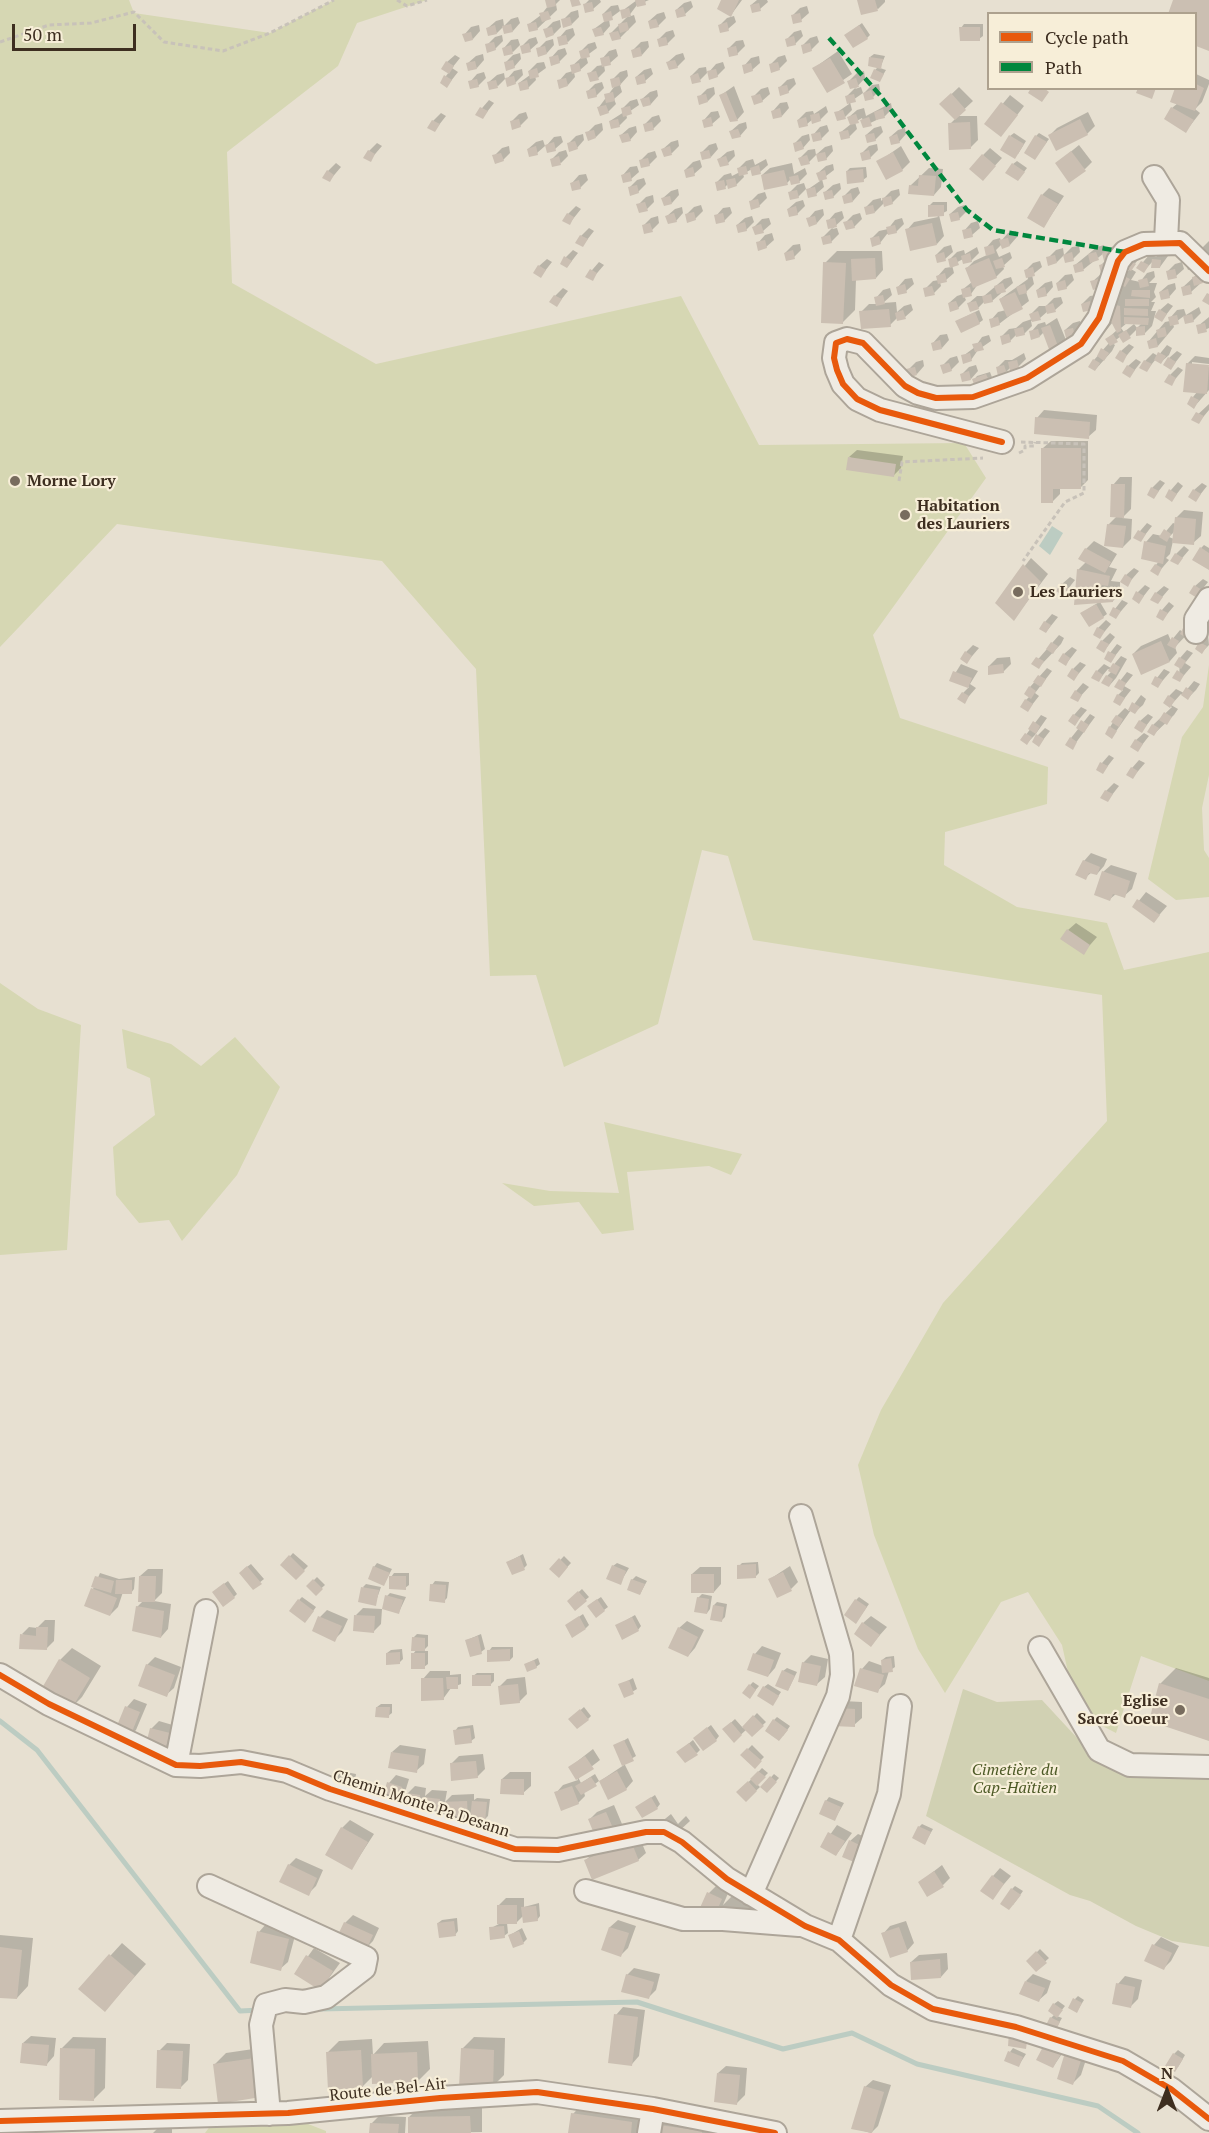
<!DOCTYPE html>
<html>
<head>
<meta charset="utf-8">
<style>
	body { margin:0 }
	#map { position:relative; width:1209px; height:2133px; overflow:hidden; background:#e7e0d1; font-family:"PT Serif",serif }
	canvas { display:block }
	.legend { position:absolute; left:987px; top:12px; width:210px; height:78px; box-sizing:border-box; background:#f7eed8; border:2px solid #ada18e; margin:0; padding:8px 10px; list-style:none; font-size:18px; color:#3d2e20 }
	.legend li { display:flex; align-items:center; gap:12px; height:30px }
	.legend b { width:30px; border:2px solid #ada18e }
	.north { position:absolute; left:1137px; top:2061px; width:60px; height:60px; -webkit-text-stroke:4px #f7eed8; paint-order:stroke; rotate:0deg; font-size:16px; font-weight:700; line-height:24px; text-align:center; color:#3d2e20 }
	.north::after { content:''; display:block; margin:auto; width:21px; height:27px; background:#3d2e20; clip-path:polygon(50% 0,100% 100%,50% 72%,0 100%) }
	.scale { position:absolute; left:12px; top:24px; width:124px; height:27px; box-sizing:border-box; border:3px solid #3d2e20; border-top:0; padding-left:8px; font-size:18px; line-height:21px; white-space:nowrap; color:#3d2e20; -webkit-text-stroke:4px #f7eed8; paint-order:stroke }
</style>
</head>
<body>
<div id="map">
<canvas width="1209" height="2133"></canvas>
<ul class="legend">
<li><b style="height:8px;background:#e8590c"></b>Cycle path</li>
<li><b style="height:8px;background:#00873e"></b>Path</li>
</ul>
<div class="north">N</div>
<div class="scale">50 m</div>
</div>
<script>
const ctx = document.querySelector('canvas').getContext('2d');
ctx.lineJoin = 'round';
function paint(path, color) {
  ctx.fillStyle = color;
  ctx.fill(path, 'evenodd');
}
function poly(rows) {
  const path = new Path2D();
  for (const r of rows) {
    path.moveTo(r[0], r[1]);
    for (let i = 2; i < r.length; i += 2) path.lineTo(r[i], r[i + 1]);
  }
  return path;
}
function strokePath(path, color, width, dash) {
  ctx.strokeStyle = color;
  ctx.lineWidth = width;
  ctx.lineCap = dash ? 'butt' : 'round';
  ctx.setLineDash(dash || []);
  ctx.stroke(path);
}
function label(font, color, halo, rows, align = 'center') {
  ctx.font = font + ' "PT Serif",serif';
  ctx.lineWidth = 4.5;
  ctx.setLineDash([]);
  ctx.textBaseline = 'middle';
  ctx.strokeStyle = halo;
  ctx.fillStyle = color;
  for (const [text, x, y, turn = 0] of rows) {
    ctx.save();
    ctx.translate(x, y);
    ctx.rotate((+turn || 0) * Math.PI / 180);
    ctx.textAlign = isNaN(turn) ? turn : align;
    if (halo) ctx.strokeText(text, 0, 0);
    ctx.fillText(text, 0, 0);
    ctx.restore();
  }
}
paint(poly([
	[0,0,129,0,134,13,270,33,334,0,427,0,357,23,338,66,227,152,232,283,376,364,681,296,759,445,964,443,986,478,873,635,900,718,1048,767,1047,804,945,832,944,865,1017,907,1107,923,1124,970,1209,952,1209,1681,1141,1656,1116,1733,1077,1713,1062,1645,1028,1592,1001,1602,945,1693,918,1649,874,1535,858,1465,881,1410,943,1303,1107,1121,1102,995,753,940,728,856,702,850,658,1024,564,1067,536,975,490,976,476,669,382,561,117,524,0,647],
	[1209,665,1209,775,1202,808,1204,850,1209,858,1209,897,1176,900,1148,879,1182,737,1203,707],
	[0,983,38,1009,81,1025,67,1250,0,1255],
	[122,1029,171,1044,201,1066,235,1037,280,1087,237,1175,182,1241,169,1220,139,1223,116,1195,113,1147,155,1115,150,1078,127,1068],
	[604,1122,742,1154,731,1175,709,1166,627,1172,634,1230,602,1234,579,1202,534,1206,502,1183,550,1191,619,1193],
	[257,2104,326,2131,326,2133,205,2133,220,2113]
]), '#d6d7b3');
paint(poly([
	[963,1689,997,1702,1042,1700,1091,1753,1209,1775,1209,1947,1172,1941,1136,1926,1090,1901,1070,1895,926,1816]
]), '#d1d1b3');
paint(poly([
	[1052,526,1063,533,1050,555,1039,546]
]), '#bcccc2');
paint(poly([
	[547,0,560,0,556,4,557,10,537,29,529,24,541,15,548,6],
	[589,0,600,0,601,2,593,9,584,5],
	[637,0,649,0,637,5,628,17,634,15,636,22,620,38,611,33,629,15,622,11],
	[723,0,742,0,731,15],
	[757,0,767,0,768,2,760,9,751,5],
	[859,0,885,0,885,2,878,9],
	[691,1,693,7,685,14,676,10,684,3],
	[618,5,620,11,609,19,610,26,603,34,594,29,605,21,603,14,611,6],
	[807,6,809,13,801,20,792,16,800,8],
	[578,10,579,17,572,24,563,20,571,12],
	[664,12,666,18,658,26,649,21,657,14],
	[734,16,736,22,728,29,720,25,727,18],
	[518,17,520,23,513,31,504,26,497,33,488,28,496,21,503,19,504,26,511,19],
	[560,20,561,27,554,34,545,30,553,22],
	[862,23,870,35,867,38,846,35],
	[964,24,983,24,983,36,979,39,961,28],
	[479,25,480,31,473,39,464,35,471,27],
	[573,28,575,35,568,42,559,38,566,30],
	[673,30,675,36,667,44,658,40,666,32],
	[801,30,803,36,795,44,787,39,794,32],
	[502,35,503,41,495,49,487,45,495,37],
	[817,36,819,42,811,50,802,46,810,38],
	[536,37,538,43,530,50,522,46,529,39],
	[518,39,520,45,513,52,504,48,511,40],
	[553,39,554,45,547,53,538,49,546,41],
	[743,40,745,46,737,54,728,49,736,41],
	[648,41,649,47,642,55,633,50,641,42],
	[595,42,597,48,586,56,588,63,580,70,574,72,575,77,568,85,559,81,566,73,573,71,572,66,582,57,581,51,588,44],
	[565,48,567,54,559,62,551,58,558,50],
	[616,49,618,56,610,63,604,65,605,71,598,78,589,74,597,66,603,65,602,59,609,51],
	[838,51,852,74,827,91,814,68],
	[520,53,521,59,514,67,505,63,513,55],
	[683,53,685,59,677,67,668,62,676,55],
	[483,54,484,60,477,68,468,63,476,56],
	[874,54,885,56,880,68,886,70,880,80,875,70,878,67,870,57],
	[455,55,460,58,452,68,458,72,447,86,446,76,449,72,447,62],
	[785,55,787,61,779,69,771,64,778,57],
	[759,56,760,63,752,70,744,66,751,58],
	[544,62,546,68,535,76,536,80,528,88,519,83,530,75,529,71,537,63],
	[723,62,725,68,717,76,709,72,716,64],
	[706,67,707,73,700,80,691,76,699,68],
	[651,68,653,74,645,81,636,77,644,70],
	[522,69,523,75,515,83,507,79,514,71],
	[627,70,628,76,620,85,622,92,614,99,616,104,608,112,599,107,614,87,612,80,620,72],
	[864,71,865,78,855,89,861,87,863,93,850,102,852,110,845,117,836,113,849,104,847,96,858,85,849,81,857,73],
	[484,72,486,78,478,86,470,82,477,74],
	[504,73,505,79,498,86,489,82,497,75],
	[1196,74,1209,80,1209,84,1202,102,1195,109,1200,113,1186,131,1172,108,1196,88],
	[794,78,796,84,788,92,779,88,787,80],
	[602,82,604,88,596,96,588,91,595,84],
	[879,84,880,90,873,97,864,93,872,85],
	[734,86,744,112,737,120,721,95],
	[714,87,715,94,708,101,699,97,707,89],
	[768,87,770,94,762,101,753,97,761,89],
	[959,87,973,101,957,116,977,116,978,140,970,148,950,124,955,119,941,104],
	[657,90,658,96,651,104,644,106,642,99,650,92],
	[1010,95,1024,106,1008,127,986,124],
	[637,99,639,105,626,114,627,118,619,126,610,121,624,112,623,108,630,101],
	[489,100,494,103,483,117,477,114],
	[787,102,789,108,782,116,773,111,780,103],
	[891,103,892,109,885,116,864,126,862,118,855,122,857,129,849,137,841,132,851,124,849,117,857,110,864,108,866,116],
	[826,106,828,112,820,120,813,119,807,124,798,120,806,112,813,111,814,114],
	[718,111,720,117,712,124,704,120,711,112],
	[526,112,528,118,520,126,511,122,519,114],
	[1088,112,1095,126,1087,134,1057,149,1050,135,1057,128],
	[441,113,446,116,435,130,433,121],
	[659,115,661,121,653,129,645,124,652,117],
	[746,122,747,128,740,136,731,131,739,124],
	[602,123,603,130,596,137,587,133,595,125],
	[827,125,829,131,821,139,813,135,820,127],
	[636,126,637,132,630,140,621,135,629,128],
	[881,126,883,132,875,140,866,135,874,128],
	[905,128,906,134,899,142,890,137,898,130],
	[1014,133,1026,141,1018,154,1010,136],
	[1039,133,1049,139,1035,158,1036,136],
	[583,134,584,140,577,148,568,144,576,136],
	[809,134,810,140,803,148,794,144,802,136],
	[561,136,563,142,555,149,547,145,554,137],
	[543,140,545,146,537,153,528,149,536,142],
	[678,140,679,146,672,153,665,155,663,149,671,142],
	[377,143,382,146,370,160,369,151],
	[716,143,718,149,711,157,702,152,709,145],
	[877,144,878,150,870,158,862,153,869,146],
	[832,145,833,151,826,159,817,154,825,147],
	[1079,145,1092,162,1085,169,1057,163],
	[509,146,510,153,503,160,494,156,502,148],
	[901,146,910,162,902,170,878,162],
	[990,148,1002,158,990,171,983,155],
	[815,149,816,155,809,162,800,158,808,150],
	[566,150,568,156,561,163,552,159,559,152],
	[734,150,735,156,728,163,719,159,727,152],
	[655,151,657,157,649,165,641,160,648,153],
	[753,159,755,165,766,159,768,165,760,172,752,169,743,174,744,177,736,185,728,184,725,187,716,183,724,175,731,173,732,176,740,172,739,168,746,161],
	[700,160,702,167,694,174,685,170,693,162],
	[1017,161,1027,168,1021,176,1013,164],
	[336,163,341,167,330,180,328,171],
	[792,163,794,174,805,168,807,174,799,182,791,179,787,183,762,175,770,168],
	[833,164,834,170,822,179,824,187,816,194,807,190,820,181,818,173,826,166],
	[637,166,639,172,631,179,623,175,630,167],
	[866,167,867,177,863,180,847,171,850,168],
	[929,168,943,169,941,187,934,195,910,186],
	[586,174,588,180,580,188,572,183,579,175],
	[644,178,646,184,638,192,629,188,637,180],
	[804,183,806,189,798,197,790,192,797,185],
	[840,183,841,189,833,197,825,192,833,185],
	[858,187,860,193,853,201,844,196,851,189],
	[1049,188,1064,196,1044,226,1042,195],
	[678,189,679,195,672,203,663,198,671,191],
	[899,189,900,195,892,203,885,202,875,212,866,207,873,200,881,198,881,201,891,191],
	[765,192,767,198,759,206,750,202,758,194],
	[653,195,654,202,647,209,638,205,646,197],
	[803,200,805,206,797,214,788,209,796,202],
	[933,202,947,202,947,211,939,215,944,236,937,244,907,230,914,222,938,217,929,206],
	[701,205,703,211,695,219,686,215,694,207],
	[965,205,967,211,959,219,950,214,958,207],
	[576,206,581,209,569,224,568,214],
	[682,207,683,213,676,221,667,216,675,209],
	[730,207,732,213,724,221,716,216,723,208],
	[823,209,824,215,817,223,808,219,815,211],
	[842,211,844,218,832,229,837,228,839,234,831,242,823,237,834,226,828,221,835,213],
	[860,213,862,219,854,227,845,223,853,215],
	[658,216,659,223,652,230,643,226,651,218],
	[752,216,754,222,746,230,737,225,745,218],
	[769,218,771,224,763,231,754,227,762,219],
	[902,218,904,224,896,232,887,234,880,243,871,239,879,231,888,229,895,220],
	[978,221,980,228,972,235,964,231,971,223],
	[589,228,594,231,583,245,581,236],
	[1016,231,1017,237,1010,245,1002,244,996,250,999,257,1010,252,1012,258,1003,266,1004,269,996,277,978,284,971,294,964,296,966,300,958,308,949,303,957,296,963,294,962,290,972,282,967,268,974,261,987,255,986,248,993,240,1000,238,1001,241,1008,233],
	[772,233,774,240,766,247,758,243,765,235],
	[1162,239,1176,253,1168,256,1160,267,1153,261,1144,271,1138,268,1150,254,1143,253,1131,269,1136,272,1131,280,1140,282,1147,273,1154,271,1155,277,1149,283,1157,283,1154,292,1156,297,1151,302,1155,302,1151,311,1156,311,1152,326,1145,333,1137,329,1130,336,1121,336,1112,343,1115,345,1112,351,1095,370,1094,360,1109,343,1107,339,1117,330,1113,322,1103,334,1098,331,1123,276,1130,269,1129,260],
	[1148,253,1160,254,1156,257],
	[1127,323,1142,323,1137,328,1134,324,1124,332,1121,328],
	[1209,241,1209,254,1195,268,1188,270,1186,264],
	[1118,243,1101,286,1092,282,1102,273,1100,266,1106,260,1104,253,1084,269,1077,271,1075,265,1097,247,1104,245,1106,251],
	[800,244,801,250,794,257,785,253,793,245],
	[951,245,953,252,945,259,936,255,944,247],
	[1079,246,1080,252,1073,259,1066,261,1064,255,1057,262,1048,258,1056,250,1063,248,1064,255,1072,247],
	[977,247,979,253,971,261,963,259,952,265,954,273,946,280,940,282,941,286,934,293,925,289,933,281,939,280,938,276,945,268,951,267,949,260,957,252,964,250,965,254],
	[573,250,578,253,567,267,566,257],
	[837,251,882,251,883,270,876,278,856,279,855,310,843,322,825,263],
	[547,259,552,262,541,276,539,266],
	[1040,261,1042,267,1032,275,1034,284,1026,292,1029,301,999,324,991,320,998,312,1006,310,1000,299,1028,279,1026,270,1033,263],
	[599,262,604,265,592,279,587,276],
	[1182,262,1184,269,1176,276,1167,272,1175,264],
	[1209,263,1209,275,1202,282,1191,292,1182,288],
	[1072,274,1074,280,1066,288,1057,283,1065,275],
	[1011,277,1013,283,992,301,985,301,978,308,969,303,977,296,984,296,1004,279],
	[912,278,914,284,906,291,898,287,905,279],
	[1052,281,1053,287,1046,295,1037,290,1045,283],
	[1175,283,1176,289,1169,297,1160,292,1168,285],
	[563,288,568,291,557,305,555,296],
	[890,288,892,295,883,303,896,302,897,312,904,306,911,304,913,310,905,317,897,318,890,325,861,312,869,304,877,304,876,298,883,290],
	[1097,295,1091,308,1082,304,1090,296],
	[1061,297,1063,303,1055,310,1048,311,1040,318,1031,321,1032,326,1024,334,1017,334,1010,341,1001,337,1009,329,1016,328,1023,322,1032,319,1031,314,1039,306,1046,306,1054,298],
	[1168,303,1173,306,1162,320,1160,310],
	[1199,307,1201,313,1193,321,1184,316,1173,324,1174,327,1158,346,1149,341,1165,322,1170,321,1170,318,1177,310,1184,309,1186,315],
	[979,310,983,320,979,323,957,321],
	[1209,317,1209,328,1200,332,1198,326],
	[1057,318,1066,340,1058,348,1044,332,1040,336,1031,332,1038,324,1045,322,1046,325],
	[1080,321,1082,327,1074,335,1065,330,1073,323],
	[947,334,949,340,942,348,933,343,940,335],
	[989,335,991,341,978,350,971,360,963,356,975,347,982,337],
	[1094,337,1099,340,1088,355,1083,351],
	[1129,344,1134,347,1122,361,1121,351],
	[1167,345,1172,348,1169,355,1161,362,1156,359,1147,370,1145,361,1153,353,1158,356],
	[1177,351,1182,354,1171,368,1169,358],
	[1024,353,1026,359,1018,367,1011,367,1006,372,997,368,1005,360,1012,360],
	[957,356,959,362,951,370,942,366,950,358],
	[1195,356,1209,358,1209,364,1192,362,1192,365,1209,367,1209,390,1194,407,1193,397,1197,392,1187,364],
	[1136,359,1141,362,1130,376,1128,366],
	[923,360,924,366,917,374,908,370,916,362],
	[976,365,978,371,971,379,962,374,969,367],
	[1178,367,1183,370,1171,384,1170,375],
	[990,372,993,380,974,380,977,376],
	[1209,404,1209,410,1199,422,1193,419],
	[1044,410,1097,415,1096,430,1088,437,1037,418],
	[1051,441,1088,441,1088,480,1081,487,1060,487,1060,494,1053,501,1043,448],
	[857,450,903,456,901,468,894,475,849,457],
	[1120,477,1132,477,1131,509,1122,518,1132,519,1131,539,1123,547,1108,525,1117,516,1113,485],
	[1160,480,1165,483,1154,497,1152,488],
	[1178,482,1183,486,1172,500,1171,490],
	[1202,483,1207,486,1196,500,1194,490],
	[1184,510,1203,512,1201,536,1193,543,1173,541,1170,554,1166,558,1169,560,1157,574,1156,565,1159,561,1146,542,1153,534,1162,536,1173,523,1176,524,1176,518],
	[1175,531,1174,539,1169,537],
	[1147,523,1152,526,1141,540,1135,537],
	[1094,541,1117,554,1109,567,1117,569,1111,581,1120,582,1120,593,1113,601,1100,602,1107,614,1103,617,1082,613,1099,602,1078,570,1086,562,1086,549],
	[1204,545,1209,548,1209,568,1201,548],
	[1184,546,1189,550,1178,563,1176,554],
	[1031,558,1048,574,1014,619,997,602],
	[1134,568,1139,571,1127,585,1126,575],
	[1070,577,1075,580,1064,594,1062,584],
	[1203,579,1208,582,1197,596,1195,586],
	[1145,585,1150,588,1139,602,1138,592],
	[1164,586,1169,589,1158,602,1156,593],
	[1122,600,1128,603,1116,617,1111,614],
	[1169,602,1174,606,1163,619,1162,610],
	[1194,605,1200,608,1191,619,1198,623,1175,647,1177,653,1170,661,1142,673,1133,654,1141,646,1168,634,1171,641,1180,630,1183,632,1190,623,1183,618],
	[1052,614,1058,617,1046,632,1045,622],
	[1106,620,1111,624,1100,637,1098,628],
	[1110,633,1115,637,1104,651,1102,641],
	[1059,635,1064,638,1061,644,1039,667,1034,664],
	[1208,635,1209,645,1202,652,1197,649],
	[1117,644,1122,647,1111,661,1106,658],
	[973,645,979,648,967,662,966,652],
	[1072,647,1077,650,1066,664,1064,654],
	[1187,650,1193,653,1185,663,1191,667,1179,681,1180,658],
	[1121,656,1127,659,1116,678,1109,686,1107,676,1112,671,1108,669,1098,681,1097,671,1104,664,1111,668],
	[1010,657,1011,664,1003,672,989,666,997,658],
	[1080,662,1086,665,1074,679,1073,669],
	[961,664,978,671,970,684,976,688,964,702,963,693,969,687,951,680],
	[1047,668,1052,671,1035,693,1039,696,1028,710,1026,700,1030,696,1030,687],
	[1164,669,1170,672,1158,686,1153,683],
	[1127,672,1133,675,1124,686,1131,690,1120,704,1118,695,1123,690,1116,686],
	[1194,681,1200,684,1196,690,1188,698,1181,694,1171,705,1178,709,1174,715,1154,734,1153,725,1172,707,1165,703,1169,696,1176,689,1184,693],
	[1083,683,1089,687,1077,700,1076,691],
	[1141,695,1146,699,1143,705,1135,712,1131,710,1112,737,1110,727,1117,716,1125,708,1129,711],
	[1081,707,1087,710,1075,724,1074,715],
	[1090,714,1095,717,1072,748,1071,738],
	[1148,714,1153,717,1142,731,1140,721],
	[1041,715,1047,718,1035,735,1027,743,1022,740],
	[1045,728,1050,731,1039,745,1038,735],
	[1144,733,1149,736,1138,750,1136,740],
	[1109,755,1114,758,1103,772,1102,763],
	[1139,760,1145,763,1133,777,1132,768],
	[1114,783,1119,786,1108,800,1106,791],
	[1091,853,1107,859,1104,866,1097,874,1092,872,1085,878,1084,861],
	[1111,865,1137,873,1132,889,1124,896,1116,894,1110,899,1103,872],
	[1146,892,1167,906,1154,921,1134,907],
	[1076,923,1097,937,1083,953,1068,930],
	[293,1553,308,1566,296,1578,282,1565],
	[523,1554,527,1565,524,1568,508,1562],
	[564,1556,571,1563,559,1576,552,1569],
	[758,1562,759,1573,756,1576,739,1566,742,1563],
	[377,1563,392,1569,384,1584,374,1567],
	[617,1563,629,1568,620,1583,613,1566],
	[251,1564,264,1579,253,1588,244,1569],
	[790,1566,798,1582,791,1589,770,1579],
	[700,1567,721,1567,721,1584,714,1592,692,1574],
	[148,1569,163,1569,162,1593,154,1601,171,1604,168,1629,161,1637,137,1607,143,1601,140,1576],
	[100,1573,119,1579,135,1577,134,1589,131,1593,123,1592,118,1607,110,1615,93,1589],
	[394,1573,409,1573,409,1585,405,1588,391,1577],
	[636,1576,647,1581,640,1594,632,1580],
	[317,1577,325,1585,316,1593,308,1586],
	[228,1581,237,1594,234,1597,217,1589],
	[435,1581,449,1582,447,1598,444,1601,432,1585],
	[366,1584,381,1587,375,1604,363,1587],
	[582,1589,589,1597,575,1609,569,1601],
	[390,1593,406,1597,399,1612,387,1596],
	[702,1594,712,1596,710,1609,707,1613,698,1598],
	[302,1597,316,1607,309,1617,299,1600],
	[601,1597,608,1607,596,1616,592,1603],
	[859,1597,869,1604,859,1618,856,1600],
	[717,1602,727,1604,725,1617,721,1621,714,1605],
	[363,1608,382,1609,381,1624,374,1631,356,1615],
	[327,1610,348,1619,342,1632,334,1640,320,1617],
	[583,1614,589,1625,586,1628,567,1625],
	[635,1615,641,1626,638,1630,616,1626],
	[871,1616,887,1627,871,1645,863,1623],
	[45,1620,55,1620,54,1641,46,1649,22,1634,29,1627,37,1628],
	[687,1621,704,1630,695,1648,688,1656,679,1628],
	[417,1634,428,1635,428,1646,423,1651,428,1651,428,1664,424,1667,413,1654,417,1649,413,1638],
	[481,1634,485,1649,481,1652,467,1640],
	[762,1646,781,1653,775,1668,768,1676,755,1654],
	[492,1647,513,1647,513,1657,510,1660,489,1651],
	[72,1648,101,1666,82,1697,70,1709,60,1660],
	[402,1649,403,1659,399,1663,387,1653,391,1650],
	[811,1655,828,1659,825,1677,817,1684,803,1663],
	[894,1656,895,1667,889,1671,885,1684,877,1691,862,1669,869,1661,883,1666,882,1660,886,1657],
	[155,1657,181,1667,174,1688,166,1695,147,1665],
	[538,1658,540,1664,536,1667,526,1664],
	[787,1668,797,1672,788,1690,783,1671],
	[1176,1668,1209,1678,1209,1739,1160,1684],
	[430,1671,450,1671,450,1675,461,1674,461,1684,451,1688,443,1699,423,1679],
	[477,1673,494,1673,494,1681,490,1685,473,1676],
	[525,1677,527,1694,519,1702,500,1686,507,1679],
	[633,1678,637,1689,625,1696,620,1685],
	[753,1682,759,1686,753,1693,750,1685],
	[768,1684,781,1692,773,1704,764,1687],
	[134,1699,147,1704,136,1730,129,1738,127,1707],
	[843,1701,862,1702,862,1718,854,1725,835,1709],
	[381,1704,392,1704,392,1713,388,1716,377,1707],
	[584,1707,591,1716,588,1719,574,1716],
	[757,1713,766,1722,752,1735,747,1729,734,1741,724,1729,735,1719,743,1728],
	[777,1717,790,1726,783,1736,774,1720],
	[159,1721,176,1726,171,1744,164,1751,151,1729],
	[473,1725,475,1738,471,1741,455,1731,458,1727],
	[711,1725,719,1736,716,1740,698,1735],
	[628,1738,636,1756,624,1763,633,1781,626,1789,600,1781,624,1765,615,1746],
	[693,1740,700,1750,697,1753,682,1749],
	[400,1745,426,1749,424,1764,416,1771,392,1752],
	[752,1745,764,1757,754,1767,742,1755],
	[593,1749,600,1760,578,1777,581,1783,595,1774,599,1781,584,1792,585,1796,578,1803,556,1793,563,1785,578,1780,570,1767],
	[483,1754,485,1769,477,1777,451,1764,459,1756],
	[762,1768,768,1773,757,1784,760,1787,746,1800,739,1792],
	[341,1771,356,1774,355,1783,369,1786,366,1802,333,1779],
	[510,1772,531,1772,531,1786,523,1793,502,1779],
	[774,1774,779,1778,767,1791,762,1787],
	[396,1775,409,1779,402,1802,395,1810,389,1783],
	[415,1786,426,1788,425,1796,432,1790,447,1791,445,1802,452,1795,474,1794,474,1800,477,1798,490,1799,488,1816,485,1819,472,1815,467,1820,436,1822,416,1817,407,1794],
	[655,1795,660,1804,657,1808,637,1807],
	[829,1797,844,1803,835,1819,826,1801],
	[614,1805,622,1824,614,1832,589,1820,597,1812],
	[671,1814,678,1824,686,1816,690,1821,665,1844,660,1823],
	[350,1820,374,1834,352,1868,342,1828],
	[922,1824,933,1829,925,1843,919,1827],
	[837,1825,852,1833,836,1855,822,1846],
	[638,1834,646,1853,638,1860,586,1860,593,1853],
	[858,1834,875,1841,868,1856,850,1841],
	[296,1858,323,1870,316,1886,308,1894,289,1865],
	[942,1865,950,1878,943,1885,920,1882],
	[1000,1868,1011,1876,992,1898,993,1876],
	[716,1886,729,1891,723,1905,732,1896,754,1903,749,1918,709,1924,709,1893],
	[1015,1886,1023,1891,1013,1905,1012,1889],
	[506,1898,524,1898,524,1907,539,1903,540,1916,537,1920,524,1915,516,1923,507,1923,508,1933,504,1936,491,1928,499,1924,498,1906],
	[353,1915,379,1928,373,1941,366,1948,345,1923],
	[457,1918,458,1931,455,1935,438,1923,442,1920],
	[618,1920,636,1926,628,1948,620,1956,603,1949,610,1927],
	[906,1921,914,1943,907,1951,883,1934,890,1926],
	[266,1924,296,1932,288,1962,280,1969,259,1932],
	[522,1928,527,1939,523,1943,510,1935],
	[0,1935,33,1938,28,1986,17,1998,0,1996],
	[1161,1937,1179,1946,1171,1961,1164,1968,1154,1945],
	[122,1943,146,1964,116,1998,80,1989],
	[314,1948,340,1963,321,1989,296,1973],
	[1040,1949,1049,1958,1036,1970,1028,1961],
	[947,1953,948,1969,941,1977,911,1962,919,1955],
	[634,1968,660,1974,656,1990,648,1998,627,1975],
	[1033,1974,1051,1981,1047,1993,1039,2000,1026,1981],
	[1125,1976,1142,1980,1138,1999,1131,2006,1118,1984],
	[1078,1996,1084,2000,1077,2011,1075,1999],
	[1058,2001,1065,2006,1057,2016,1062,2018,1055,2030,1051,2018,1055,2014,1054,2004],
	[623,2007,645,2010,639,2056,632,2064,616,2015],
	[1055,2034,1070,2042,1053,2067],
	[31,2036,56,2038,54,2056,47,2064,23,2043],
	[73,2037,106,2038,105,2088,93,2100,61,2049],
	[474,2037,505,2038,504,2075,492,2087,462,2049],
	[372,2039,373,2055,384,2043,428,2041,430,2069,418,2081,374,2075,362,2087,328,2052,339,2041],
	[167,2043,190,2044,188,2080,181,2087,159,2051],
	[1091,2044,1081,2075,1073,2083,1058,2078],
	[267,2047,220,2102,214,2065,226,2053],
	[1013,2048,1026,2054,1019,2065,1010,2052],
	[1178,2050,1185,2055,1178,2067,1174,2054],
	[726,2066,747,2068,745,2095,737,2103,718,2073],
	[873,2080,891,2085,878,2126,871,2133,853,2128,865,2087],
	[584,2102,643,2111,640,2133,570,2133,573,2114],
	[421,2105,482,2105,482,2132,410,2133,409,2117],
	[673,2114,713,2120,711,2133,660,2133,661,2126],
	[379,2116,406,2117,405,2133,371,2133,371,2124],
	[157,2129,172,2129,172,2133,153,2133]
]), '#0003');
strokePath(poly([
	[0,1721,37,1750,240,2011,260,2010],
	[320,2009,637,2002,783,2049,852,2033,917,2064,1098,2106,1138,2133]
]), '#bcccc2', 5);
paint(poly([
	[545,0,555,0,556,6,547,8],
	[570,0,579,0,581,5,572,7],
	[635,0,645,0,646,5,637,7],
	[721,0,739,0,731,17,717,9],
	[857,0,875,0,878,11,861,15],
	[1173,0,1209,0,1209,51,1196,46,1196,14,1168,14],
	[592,2,594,11,585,13,583,4],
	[759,3,761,11,752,13,750,5],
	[683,7,686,16,677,18,675,10],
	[629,8,631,16,622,19,620,10],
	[548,11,551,19,542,22,539,13],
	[611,11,613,20,604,22,602,14],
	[800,13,802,22,793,24,791,15],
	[570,17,572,25,563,28,561,19],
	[656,19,659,27,650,29,648,21],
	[536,22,538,30,529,32,527,24],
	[627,22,629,30,620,33,618,24],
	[727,22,729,31,720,33,718,25],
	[511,24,513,32,504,34,502,26],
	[495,25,497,34,488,36,486,28],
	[859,25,868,39,853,48,844,35],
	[552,27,554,35,546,38,543,29],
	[601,27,604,35,595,37,592,29],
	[959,27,980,27,980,41,960,41],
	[618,31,621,39,612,41,609,33],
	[471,32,473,40,465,42,462,34],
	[566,35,568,44,559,46,557,37],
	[794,36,796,45,787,47,785,39],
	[666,37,668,45,659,47,657,39],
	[494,42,496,50,487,53,485,44],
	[529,43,531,52,522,54,520,46],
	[810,43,812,51,803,54,801,45],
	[511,45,513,54,504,56,502,48],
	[545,46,547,54,538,57,536,48],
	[736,46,738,55,729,57,727,48],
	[640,47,642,56,633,58,631,50],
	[588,48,590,57,581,59,579,51],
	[558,55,560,63,551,66,549,57],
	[609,56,611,65,602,67,600,58],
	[869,57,883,59,881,69,868,66],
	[830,58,845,83,827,93,812,68],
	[513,60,515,68,506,71,504,62],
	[675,60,678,68,669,70,666,62],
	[446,61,454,66,449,74,441,69],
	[475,61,477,69,468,71,466,63],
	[778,62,780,70,771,73,769,64],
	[579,63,581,71,572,74,570,65],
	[751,63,753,71,744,74,742,65],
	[537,68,539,77,530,79,528,71],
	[716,69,718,77,709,80,707,71],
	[874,69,884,74,880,82,870,78],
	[596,71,599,80,590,82,587,73],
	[698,73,701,82,692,84,690,76],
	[644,74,646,83,637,85,635,77],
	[444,75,452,80,447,88,440,83],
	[514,76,516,84,507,87,505,78],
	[619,77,621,85,612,88,610,79],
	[566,78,568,86,559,89,557,80],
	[856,78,859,87,850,89,847,81],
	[477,79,479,87,470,89,468,81],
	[496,80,498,88,489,90,487,82],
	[527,80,529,89,520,91,518,83],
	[1196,84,1204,88,1195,111,1170,102,1175,88,1196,88],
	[787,85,789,93,780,96,778,87],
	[595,88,597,97,588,99,586,91],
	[1031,88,1044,88,1049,92,1042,102,1028,93],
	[1138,88,1156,88,1152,99,1136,93],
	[871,90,874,99,865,101,863,93],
	[613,92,615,101,606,103,604,94],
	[726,92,738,121,730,122,719,95],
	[951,93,966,110,955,120,939,104],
	[706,94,708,102,699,105,697,96],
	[760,94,763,102,754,105,751,96],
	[854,94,856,102,847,104,845,96],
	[649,97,651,105,643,107,640,99],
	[1001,102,1018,115,1001,137,984,124],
	[606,105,609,113,600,116,597,107],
	[630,106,632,114,623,117,621,108],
	[480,107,488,111,483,119,475,115],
	[1171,107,1194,120,1186,133,1164,119],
	[780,108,782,117,773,119,771,111],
	[883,109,885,118,876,120,874,112],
	[843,110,846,119,837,121,834,112],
	[819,113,821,121,812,124,810,115],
	[856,114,859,123,850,125,847,117],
	[711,117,713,126,704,128,702,120],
	[806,117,808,126,799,128,797,120],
	[869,117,872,126,863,128,860,120],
	[519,119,521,127,512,130,510,121],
	[618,119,620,127,611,129,609,121],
	[1080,119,1088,135,1056,151,1048,135],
	[432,120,440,124,435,132,427,128],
	[652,122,654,130,645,132,643,124],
	[970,122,971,149,949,150,948,123],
	[738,129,741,137,732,139,729,131],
	[594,130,596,138,588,141,585,132],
	[848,130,850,138,841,140,839,132],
	[820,132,822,140,813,142,811,134],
	[628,133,631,141,622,143,619,135],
	[874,133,876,141,867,143,865,135],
	[897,134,900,143,891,145,889,137],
	[1009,135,1024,144,1015,159,1000,150],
	[1035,135,1047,142,1035,160,1024,153],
	[575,141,578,149,569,152,567,143],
	[801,141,804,149,795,152,793,143],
	[554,142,556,151,547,153,545,145],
	[536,146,538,155,529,157,527,149],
	[670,146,672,155,664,157,661,149],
	[368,150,375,154,371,162,363,158],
	[709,150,711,158,702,160,700,152],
	[869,150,871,159,862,161,860,153],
	[1071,151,1086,171,1069,183,1055,163],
	[825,152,827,160,818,162,816,154],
	[893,152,903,171,886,180,876,161],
	[501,153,504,161,495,164,492,155],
	[982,154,996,166,983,181,969,169],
	[807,155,810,164,801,166,798,158],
	[559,156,561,165,552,167,550,159],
	[726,156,729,165,720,167,717,159],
	[648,158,650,166,641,168,639,160],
	[1012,163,1025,172,1018,181,1005,173],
	[759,165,761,174,752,176,750,168],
	[746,166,748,174,739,176,737,168],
	[693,167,695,176,686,178,684,170],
	[863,169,864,182,847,184,846,171],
	[327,170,334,175,330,182,322,178],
	[784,170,788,185,764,190,761,175],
	[825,170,827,179,819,181,816,173],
	[630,172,632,181,623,183,621,175],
	[798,175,800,183,791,185,789,177],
	[919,175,936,176,934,196,908,194,909,185,918,186],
	[735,178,737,186,728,189,726,180],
	[579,180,581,189,572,191,570,183],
	[724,180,726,189,717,191,715,182],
	[637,185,639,193,630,196,628,187],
	[815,187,817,196,808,198,806,189],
	[797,190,799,198,790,200,788,192],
	[832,190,834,198,825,200,823,192],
	[851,193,853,202,844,204,842,196],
	[1041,194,1058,204,1044,228,1027,218],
	[670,196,672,204,664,206,661,198],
	[891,196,893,204,884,207,882,198],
	[758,199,760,207,751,210,749,201],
	[645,202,648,211,639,213,636,204],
	[873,205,875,213,866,215,864,207],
	[928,205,944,205,944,216,928,217],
	[796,206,798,215,789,217,787,209],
	[694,212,696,220,687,223,685,214],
	[958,212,960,220,951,222,949,214],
	[567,213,574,217,570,225,562,221],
	[674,213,677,222,668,224,665,216],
	[723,213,725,222,716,224,714,215],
	[815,216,817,224,809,227,806,218],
	[835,218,837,227,828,229,826,220],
	[852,220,855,228,846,230,843,222],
	[745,222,747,231,738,233,736,225],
	[650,223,653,232,644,234,642,225],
	[932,223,937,245,910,251,905,229],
	[761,224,764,233,755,235,752,227],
	[895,225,897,233,888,235,886,227],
	[971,228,973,237,964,239,962,230],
	[580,235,588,239,583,247,575,243],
	[830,235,832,243,823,245,821,237],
	[879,236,881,244,872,247,870,238],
	[1008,238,1010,246,1002,249,999,240],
	[765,240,767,248,758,251,756,242],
	[993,245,995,253,986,256,984,247],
	[793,250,795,259,786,261,784,253],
	[1111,250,1113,259,1104,261,1102,253],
	[944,252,946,261,937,263,935,255],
	[1072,252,1074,261,1065,263,1063,255],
	[1096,252,1099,260,1090,263,1088,254],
	[970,253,972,262,963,264,961,256],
	[1055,255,1057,263,1048,266,1046,257],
	[564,256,572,261,567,268,560,264],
	[956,257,959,265,950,268,948,259],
	[875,258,876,279,852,281,851,259],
	[989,258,997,278,973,288,965,268],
	[1002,258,1005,267,996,269,993,261],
	[1128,259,1136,264,1131,271,1123,267],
	[1152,259,1161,260,1160,268,1151,268],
	[1141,261,1149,265,1144,273,1136,268],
	[823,262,846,263,843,324,821,323],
	[1082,262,1084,271,1075,273,1073,265],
	[1107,263,1110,271,1101,274,1099,265],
	[538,265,546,270,541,278,533,273],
	[1033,267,1035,276,1026,278,1024,270],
	[590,269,597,273,593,281,585,277],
	[1175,269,1177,278,1168,280,1166,271],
	[945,273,947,282,938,284,936,276],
	[1122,275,1130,279,1125,287,1117,283],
	[1201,275,1203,283,1194,286,1192,277],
	[1147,278,1149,286,1140,288,1138,280],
	[1099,279,1102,287,1093,290,1090,281],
	[1065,280,1067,289,1058,291,1056,283],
	[1003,283,1006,292,997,294,994,286],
	[905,284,907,293,898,295,896,287],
	[1025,284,1027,293,1019,295,1016,287],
	[1190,285,1192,294,1183,296,1181,287],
	[932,286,935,295,925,297,923,288],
	[970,287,972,296,963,298,961,289],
	[1045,287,1047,296,1038,298,1036,290],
	[1168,289,1170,298,1161,300,1159,292],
	[1132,290,1150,290,1150,298,1131,296],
	[1015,292,1023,309,1007,317,999,299],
	[1207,293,1209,294,1209,305,1202,301],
	[991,294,993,302,984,304,982,296],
	[554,295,562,299,557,307,549,302],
	[883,295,885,304,876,306,874,297],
	[1125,299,1149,299,1149,306,1125,306],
	[956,301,959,309,950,312,948,303],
	[976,301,979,309,970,312,967,303],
	[1090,301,1092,310,1083,312,1081,304],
	[1053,303,1056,312,1047,314,1045,306],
	[1108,303,1120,306,1121,331,1117,333,1107,314],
	[1124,308,1148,309,1148,316,1124,315],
	[889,309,891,327,861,329,859,311],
	[1159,309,1167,314,1162,322,1154,317],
	[903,310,906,319,897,321,895,313],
	[1038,311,1041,320,1032,322,1029,314],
	[975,312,980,324,961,333,955,321],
	[1192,314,1194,322,1185,324,1183,316],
	[1177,315,1179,324,1170,326,1168,317],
	[998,317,1000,325,991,328,989,319],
	[1124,317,1149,318,1148,325,1124,324],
	[1205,323,1207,332,1198,334,1196,325],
	[1050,325,1059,349,1050,352,1041,328],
	[1145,326,1145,335,1136,336,1136,327],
	[1023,327,1025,335,1016,337,1014,329],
	[1165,327,1167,336,1158,338,1156,330],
	[1073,328,1075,336,1066,338,1064,330],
	[1038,329,1040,337,1031,340,1029,331],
	[1126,330,1131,338,1123,343,1118,335],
	[1009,334,1011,342,1002,345,1000,336],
	[1113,334,1118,342,1110,346,1105,339],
	[1156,338,1158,347,1149,349,1147,341],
	[940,340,942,349,933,351,931,343],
	[981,342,984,350,975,352,972,344],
	[1101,348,1109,353,1104,361,1097,356],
	[1120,350,1127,355,1123,363,1115,358],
	[1158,352,1166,356,1161,364,1154,360],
	[970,353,972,361,963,364,961,355],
	[1168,357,1176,362,1171,370,1163,365],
	[1093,359,1100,363,1095,371,1088,367],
	[1017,360,1019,368,1010,371,1008,362],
	[1144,360,1152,364,1147,372,1139,368],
	[949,363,952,371,943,374,940,365],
	[1186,363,1209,365,1207,394,1183,392],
	[1004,365,1007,374,998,376,996,367],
	[1127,365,1135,370,1130,378,1122,373],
	[915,367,917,375,908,378,906,369],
	[969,371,971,380,962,382,960,374],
	[986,374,991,385,976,390,972,379],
	[1169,374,1176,378,1172,386,1164,382],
	[1191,396,1199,400,1194,409,1187,404],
	[1196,412,1204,416,1199,424,1191,420],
	[1035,417,1090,422,1089,439,1034,434],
	[1041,448,1081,448,1081,489,1053,489,1053,503,1041,503],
	[848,457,896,464,894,477,846,470],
	[1111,484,1125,484,1124,518,1110,517],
	[1151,487,1159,491,1154,499,1147,495],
	[1169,489,1177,494,1172,502,1165,497],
	[1193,489,1201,494,1196,502,1188,497],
	[1175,517,1196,519,1194,545,1172,543],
	[1107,524,1126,526,1123,548,1104,546],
	[1164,529,1171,534,1167,542,1159,537],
	[1138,530,1146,534,1141,542,1133,538],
	[1144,541,1166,546,1163,564,1141,559],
	[1200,547,1209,553,1209,570,1192,560],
	[1085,548,1111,562,1105,573,1078,559],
	[1175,553,1183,558,1178,565,1170,561],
	[1023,564,1041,582,1014,621,995,603],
	[1155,564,1162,568,1158,576,1150,571],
	[1077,569,1110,576,1108,586,1102,585,1101,588,1113,590,1113,602,1074,605],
	[1125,574,1132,579,1128,587,1120,582],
	[1061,583,1069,588,1064,596,1056,591],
	[1194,585,1202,590,1197,598,1189,593],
	[1136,591,1144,596,1139,604,1132,599],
	[1155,592,1163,597,1158,604,1150,600],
	[1096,604,1104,618,1089,627,1080,613],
	[1113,607,1121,611,1116,619,1109,615],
	[1160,609,1168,613,1163,621,1156,617],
	[1044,621,1051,625,1046,633,1039,629],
	[1184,626,1192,631,1187,638,1180,634],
	[1097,627,1105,631,1100,639,1093,635],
	[1172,637,1179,641,1175,649,1167,645],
	[1101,640,1109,644,1104,653,1096,648],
	[1161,641,1170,662,1141,675,1132,654],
	[1051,642,1058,646,1053,654,1046,649],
	[1199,642,1207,646,1202,654,1195,649],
	[965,651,972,656,967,664,960,659],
	[1108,651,1116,655,1111,663,1104,659],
	[1063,653,1070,658,1066,666,1058,661],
	[1036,657,1044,661,1039,669,1031,664],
	[1179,657,1186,661,1181,669,1174,665],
	[1113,663,1120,667,1116,675,1108,671],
	[1003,664,1004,673,988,675,988,666],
	[1072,668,1079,673,1074,681,1067,676],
	[1096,670,1103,675,1099,682,1091,678],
	[1177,670,1184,675,1180,682,1172,678],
	[953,671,972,678,968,688,949,681],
	[1038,675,1046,679,1041,687,1033,682],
	[1106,675,1113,679,1109,687,1101,683],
	[1155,676,1163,680,1158,688,1151,684],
	[1119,679,1126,683,1122,691,1114,687],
	[1029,686,1036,691,1031,699,1024,694],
	[1186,687,1193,692,1188,700,1181,695],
	[1075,690,1082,695,1078,702,1070,698],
	[962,692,969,696,965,704,957,699],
	[1117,694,1125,698,1120,706,1113,702],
	[1168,695,1175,700,1170,708,1163,703],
	[1025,699,1033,704,1028,712,1020,707],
	[1132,702,1140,707,1135,714,1128,710],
	[1164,712,1172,717,1167,725,1159,720],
	[1073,714,1080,718,1075,726,1068,721],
	[1116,715,1123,719,1119,727,1111,722],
	[1081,720,1089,725,1084,733,1076,728],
	[1139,720,1147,725,1142,733,1134,728],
	[1033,721,1040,726,1036,734,1028,729],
	[1152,724,1159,728,1154,736,1147,732],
	[1109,726,1117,731,1112,739,1105,734],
	[1025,733,1032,737,1027,745,1020,740],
	[1036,734,1044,739,1039,747,1032,742],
	[1070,737,1077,742,1073,750,1065,745],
	[1135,739,1143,744,1138,752,1130,747],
	[1100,762,1108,766,1103,774,1096,770],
	[1131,767,1138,771,1133,779,1126,775],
	[1105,790,1113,794,1108,802,1100,798],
	[1083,860,1100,867,1097,875,1089,873,1086,880,1075,875],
	[1102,871,1130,881,1125,898,1113,894,1110,901,1094,895],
	[1137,899,1160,915,1154,923,1132,907],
	[1067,929,1090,945,1084,955,1060,939],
	[289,1555,305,1571,296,1580,280,1565],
	[520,1556,525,1570,512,1575,506,1562],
	[559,1558,568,1567,559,1578,549,1569],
	[756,1564,756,1578,737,1579,737,1565],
	[612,1565,626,1571,621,1585,606,1579],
	[247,1566,262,1584,253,1590,239,1573],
	[373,1566,390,1573,384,1586,368,1579],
	[783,1572,792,1591,777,1598,768,1579],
	[691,1574,714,1574,714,1593,691,1593],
	[95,1576,114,1581,111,1593,91,1587],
	[139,1576,156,1576,155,1602,138,1602],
	[389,1576,406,1576,406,1590,389,1589],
	[313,1579,323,1589,316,1596,306,1586],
	[631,1579,645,1584,640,1595,627,1590],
	[116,1580,132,1580,132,1594,115,1594],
	[224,1583,235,1598,223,1607,212,1592],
	[430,1584,446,1585,445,1603,429,1601],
	[361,1587,379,1590,376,1606,358,1602],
	[91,1588,117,1598,110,1616,84,1606],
	[578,1591,587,1601,575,1611,567,1601],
	[385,1595,403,1600,399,1614,382,1609],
	[697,1597,709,1599,707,1614,694,1612],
	[298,1599,314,1611,305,1623,289,1611],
	[597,1599,605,1611,596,1618,587,1606],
	[855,1599,867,1607,856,1624,844,1615],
	[713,1605,724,1607,722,1622,710,1620],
	[136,1606,164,1611,161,1638,132,1631],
	[354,1615,375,1616,374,1633,353,1631],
	[318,1616,342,1626,335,1642,312,1631],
	[579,1616,586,1629,572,1638,565,1625],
	[632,1617,639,1631,622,1640,615,1625],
	[862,1622,880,1635,871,1647,854,1634],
	[36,1627,48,1627,47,1650,19,1649,20,1634,36,1636],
	[678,1627,698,1637,688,1657,668,1648],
	[478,1636,482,1654,470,1657,465,1640],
	[412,1637,425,1638,425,1651,411,1651],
	[510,1649,510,1661,487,1662,487,1650],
	[400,1652,400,1664,386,1665,386,1653],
	[411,1653,425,1653,425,1669,411,1669],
	[753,1653,774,1660,768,1677,747,1670],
	[891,1658,893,1672,882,1673,881,1660],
	[59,1659,90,1678,70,1711,39,1693],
	[534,1660,537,1668,527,1672,524,1664],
	[802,1662,821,1666,817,1686,798,1682],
	[146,1664,175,1675,167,1697,138,1686],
	[860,1668,884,1675,878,1693,854,1686],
	[782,1670,795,1676,788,1691,775,1686],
	[472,1675,491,1675,491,1686,472,1686],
	[446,1677,458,1677,458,1689,447,1689],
	[421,1678,443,1678,444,1700,421,1701],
	[629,1680,634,1694,624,1698,618,1684],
	[1159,1683,1209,1699,1209,1741,1149,1721],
	[518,1684,520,1703,500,1705,498,1686],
	[749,1684,756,1690,750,1699,742,1693],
	[763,1686,779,1696,773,1706,757,1696],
	[125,1706,140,1712,129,1739,114,1733],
	[376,1707,390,1707,389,1718,375,1717],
	[834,1708,855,1709,855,1727,833,1726],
	[580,1709,589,1720,577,1729,568,1719],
	[753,1715,764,1726,752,1737,742,1727],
	[773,1719,788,1730,779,1741,765,1731],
	[731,1722,742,1735,734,1743,722,1729],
	[707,1727,717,1741,703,1751,693,1738],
	[150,1728,170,1733,164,1753,145,1748],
	[470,1728,472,1743,455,1745,453,1730],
	[624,1740,634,1761,622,1766,613,1745],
	[689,1743,698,1755,685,1763,676,1752],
	[747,1748,762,1761,755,1769,740,1755],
	[391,1752,419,1756,417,1773,388,1768],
	[585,1756,594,1769,576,1780,568,1767],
	[476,1761,478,1778,451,1781,450,1763],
	[617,1771,627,1790,608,1800,599,1781],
	[758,1771,766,1777,757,1786,750,1779],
	[770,1776,777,1782,767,1793,760,1787],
	[591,1777,597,1786,581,1795,575,1786],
	[501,1779,524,1779,524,1795,500,1794],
	[748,1781,757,1791,746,1802,736,1792],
	[387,1782,402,1787,395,1811,380,1807],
	[572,1786,579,1804,561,1811,554,1792],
	[406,1793,420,1795,416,1818,402,1816],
	[423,1797,440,1799,437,1824,420,1822],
	[651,1797,658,1809,642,1818,635,1807],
	[825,1800,841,1807,835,1821,819,1814],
	[467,1801,468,1822,444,1823,443,1802],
	[472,1801,487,1802,485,1821,470,1819],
	[606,1812,615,1833,597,1841,588,1819],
	[918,1826,931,1832,925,1845,912,1838],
	[341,1827,368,1842,352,1870,325,1855],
	[828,1832,845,1841,836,1856,820,1847],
	[849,1840,868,1849,861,1865,842,1857],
	[631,1841,639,1861,592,1880,584,1860],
	[288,1864,317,1878,309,1896,279,1882],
	[934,1871,944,1887,927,1897,918,1882],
	[992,1875,1004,1884,993,1900,980,1891],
	[1011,1888,1021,1895,1009,1910,1000,1904],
	[707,1892,722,1899,710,1926,695,1919],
	[497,1905,517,1905,517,1924,497,1924],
	[536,1906,538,1921,523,1923,521,1907],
	[454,1921,456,1936,439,1938,437,1923],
	[344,1922,373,1935,366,1950,337,1937],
	[504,1926,505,1938,490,1940,489,1927],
	[609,1927,629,1933,621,1957,601,1950],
	[899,1927,908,1952,890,1958,881,1933],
	[257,1931,289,1939,281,1971,250,1963],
	[519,1931,524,1944,513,1948,508,1935],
	[1152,1944,1172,1953,1164,1970,1144,1961],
	[0,1947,22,1950,17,1999,0,1998],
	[1036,1951,1047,1963,1036,1972,1026,1961],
	[109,1954,135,1976,105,2012,78,1989],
	[306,1955,333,1971,321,1991,294,1974],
	[940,1959,941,1978,911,1980,910,1962],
	[626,1974,654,1982,649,1999,621,1992],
	[1025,1981,1045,1988,1039,2002,1019,1994],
	[1116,1983,1135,1987,1131,2008,1112,2004],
	[1073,1998,1082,2003,1077,2013,1068,2008],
	[1053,2003,1063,2010,1057,2018,1048,2011],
	[614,2014,638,2017,632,2066,608,2063],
	[1050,2017,1060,2022,1055,2032,1045,2027],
	[1009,2032,1028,2034,1026,2049,1008,2046],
	[1046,2041,1063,2050,1053,2068,1036,2060],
	[22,2043,49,2045,47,2066,20,2063],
	[1067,2046,1084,2051,1073,2085,1057,2079],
	[60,2048,95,2049,94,2101,59,2100],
	[461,2048,494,2050,493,2088,459,2087],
	[157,2050,183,2051,181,2089,156,2088],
	[361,2050,363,2088,328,2090,326,2052],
	[1008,2051,1023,2057,1019,2067,1004,2061],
	[417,2052,418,2082,372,2084,371,2054],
	[1173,2053,1183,2059,1175,2072,1165,2066],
	[255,2058,261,2097,218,2104,213,2064],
	[717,2073,740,2075,737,2105,714,2102],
	[864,2086,884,2092,872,2133,851,2129],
	[571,2113,632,2122,631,2133,568,2133],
	[470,2116,471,2133,408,2133,408,2117],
	[370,2123,399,2124,398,2133,369,2133],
	[659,2125,702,2131,702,2133,658,2133]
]), '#cbbfb2');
const minor = poly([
	[1154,177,1168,200,1166,241],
	[1002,442,880,410,857,399,843,384,837,370,834,358,836,343,847,339,863,343,905,386,918,393,936,398,973,397,1027,378,1081,344,1099,318,1118,261,1125,252,1144,244,1180,243,1209,271],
	[1196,632,1196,619,1209,599],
	[1040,1648,1099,1750,1130,1765,1209,1767],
	[0,1675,49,1704,176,1765,200,1766,241,1762,287,1771,330,1789,515,1849,558,1850,646,1832,664,1832,682,1842,727,1879,805,1926,839,1940,891,1985,933,2009,1016,2027,1123,2061,1171,2089,1209,2119],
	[176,1765,206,1611],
	[209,1886,366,1958,364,1968,326,1997,304,2002,285,2000,266,2005,261,2025,269,2114],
	[586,1891,683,1919,723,1919,799,1925],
	[751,1894,838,1696,842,1675,841,1654,801,1516],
	[839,1940,889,1794,900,1706],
	[0,2121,288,2113,440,2098,537,2092,653,2109,775,2133],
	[649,2133,653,2109]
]);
strokePath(minor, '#ada599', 26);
strokePath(poly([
	[397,0,407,6,427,0],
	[0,42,49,25,91,23,134,12,164,42,223,51,270,33,334,0],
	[1021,442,1084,444,1084,493,1065,502,1023,561],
	[1019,453,1025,450,1025,446,1034,446,1035,442],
	[899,481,902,462,983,458]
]), '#c8c2b9', 3, [4.5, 3]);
strokePath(minor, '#efebe3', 22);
strokePath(poly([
	[829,38,879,94,967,210,993,230,1125,252]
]), '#00873e', 4.5, [9, 4.5]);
strokePath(poly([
	[1002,442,880,410,857,399,843,384,837,370,834,358,836,343,847,339,863,343,905,386,918,393,936,398,973,397,1027,378,1081,344,1099,318,1118,261,1125,252,1144,244,1180,243,1209,271],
	[0,1675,49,1704,176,1765,200,1766,241,1762,287,1771,330,1789,515,1849,558,1850,646,1832,664,1832,682,1842,727,1879,805,1926,839,1940,891,1985,933,2009,1016,2027,1123,2061,1171,2089,1209,2119],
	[0,2121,288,2113,440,2098,537,2092,653,2109,775,2133]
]), '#e8590c', 6);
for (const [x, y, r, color] of [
	[15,481,6,"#786c5e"],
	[905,515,6,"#786c5e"],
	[1018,592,6,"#786c5e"],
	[1180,1710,6,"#786c5e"]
]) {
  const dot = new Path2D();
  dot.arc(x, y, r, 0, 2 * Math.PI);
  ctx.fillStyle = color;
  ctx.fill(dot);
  strokePath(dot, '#f7eed8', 2);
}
label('bold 16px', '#3d2e20', '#f7eed8', [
	["Morne Lory",27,481],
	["Habitation",917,506],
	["des Lauriers",917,524],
	["Les Lauriers",1030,592],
	["Eglise",1168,1701,"right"],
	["Sacré Coeur",1168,1719,"right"]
], 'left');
label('italic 16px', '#4d5a26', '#f7eed8', [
	["Cimetière du",1015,1770],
	["Cap-Haïtien",1015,1788]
]);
label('16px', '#3d2e20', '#f7eed8', [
	["Chemin Monte Pa Desann",421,1804,18],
	["Route de Bel-Air",388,2090,-6]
]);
</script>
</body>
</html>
